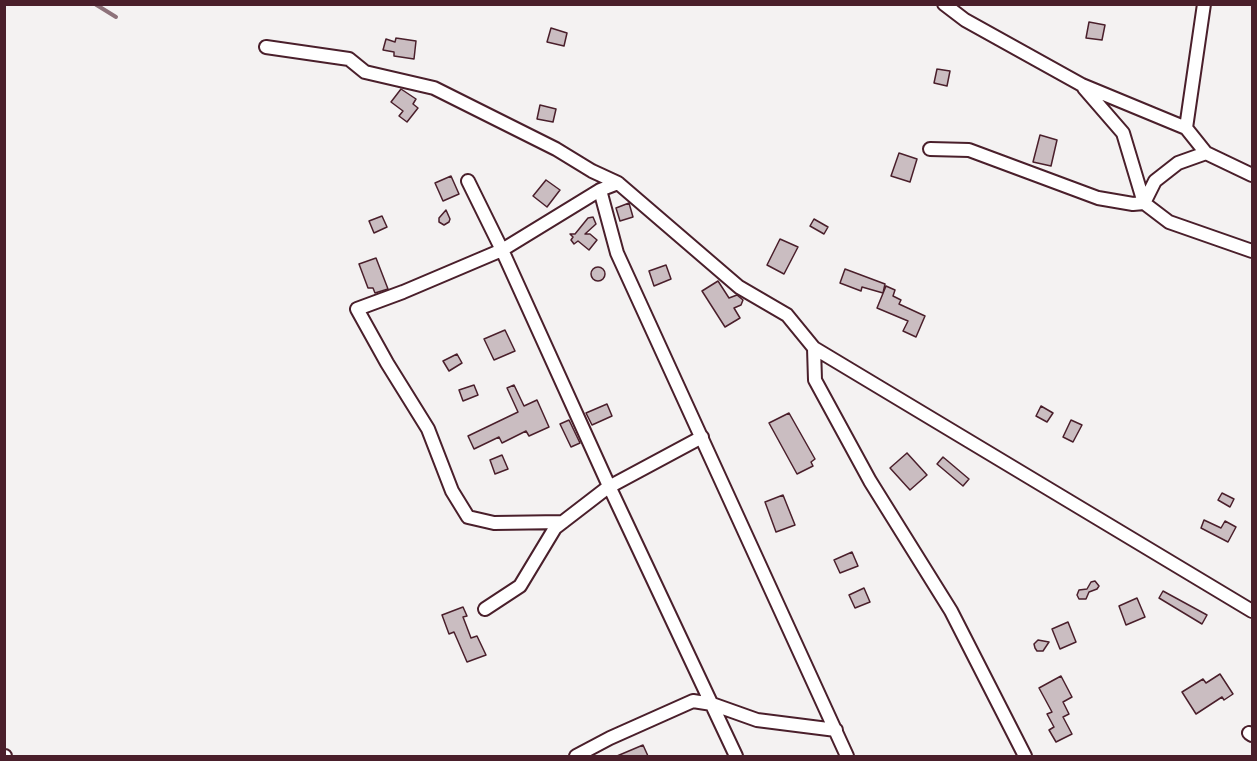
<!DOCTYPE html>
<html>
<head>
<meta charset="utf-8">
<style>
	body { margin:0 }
	#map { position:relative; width:1257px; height:761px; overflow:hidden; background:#f4f2f2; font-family:"Gochi Hand",sans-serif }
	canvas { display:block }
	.frame { position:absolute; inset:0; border:6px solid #4a1f2b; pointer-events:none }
</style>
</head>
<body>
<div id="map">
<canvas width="1257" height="761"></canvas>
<div class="frame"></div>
</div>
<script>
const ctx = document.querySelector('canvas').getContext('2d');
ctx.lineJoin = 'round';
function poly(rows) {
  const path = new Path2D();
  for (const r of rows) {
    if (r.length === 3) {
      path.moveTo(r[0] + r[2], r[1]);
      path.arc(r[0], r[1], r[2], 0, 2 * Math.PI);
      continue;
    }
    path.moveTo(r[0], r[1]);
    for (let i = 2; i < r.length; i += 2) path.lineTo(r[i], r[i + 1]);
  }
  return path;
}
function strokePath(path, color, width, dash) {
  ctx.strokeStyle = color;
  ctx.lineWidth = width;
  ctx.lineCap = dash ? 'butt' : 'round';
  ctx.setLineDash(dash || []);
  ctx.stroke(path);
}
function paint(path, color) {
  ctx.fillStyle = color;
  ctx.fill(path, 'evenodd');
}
strokePath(poly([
	[95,4,116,17]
]), '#8d727a', 4);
const building = poly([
	[1089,22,1105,25,1102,40,1086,38,1089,22],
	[551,28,567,33,564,46,547,42,551,28],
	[396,38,416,41,414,59,394,56,394,52,383,50,386,39,395,42,396,38],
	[937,69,950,71,947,86,934,83,937,69],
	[401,89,416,99,413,104,418,108,407,122,399,116,403,111,391,102,401,89],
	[540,105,556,109,553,122,537,119,540,105],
	[1040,135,1057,140,1051,166,1033,162,1040,135],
	[899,153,917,159,910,182,891,176,899,153],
	[451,176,459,194,443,201,435,183,451,176],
	[546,180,560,190,547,207,533,196,546,180],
	[629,203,633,217,620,221,616,208,629,203],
	[446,210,450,219,449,222,444,225,439,222,439,218,446,210],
	[382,216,387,227,374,233,369,221,382,216],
	[593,217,596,224,585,234,590,234,597,240,589,250,578,241,574,244,571,240,573,237,570,234,575,234,588,218,593,217],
	[814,219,828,227,824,234,810,226,814,219],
	[780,239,798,247,784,274,767,265,780,239],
	[376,258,388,289,375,293,373,288,368,288,359,264,376,258],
	[666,265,671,279,654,286,649,271,666,265],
	[598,274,7],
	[845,269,885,284,883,293,862,287,861,291,840,283,845,269],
	[718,281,729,298,737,295,743,300,741,305,734,308,740,318,725,327,702,291,718,281],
	[886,286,895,290,893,296,901,300,899,304,925,316,916,337,903,331,908,321,877,308,886,286],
	[505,330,515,351,494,360,484,339,505,330],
	[457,354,462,363,449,371,443,361,457,354],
	[474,385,478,395,463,401,459,390,474,385],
	[514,385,524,406,537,400,549,427,529,436,526,431,502,443,499,437,474,449,468,436,518,412,507,388,514,385],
	[607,404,612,416,592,425,586,413,607,404],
	[1041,406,1053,413,1047,422,1036,416,1041,406],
	[789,413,815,459,811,462,813,466,797,474,769,423,789,413],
	[569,420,580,443,571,447,560,424,569,420],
	[1071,420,1082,425,1073,442,1063,437,1071,420],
	[907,453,927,475,910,490,890,468,907,453],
	[502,455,508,469,495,474,490,460,502,455],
	[943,457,969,479,963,486,937,464,943,457],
	[1222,493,1234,499,1230,507,1218,500,1222,493],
	[783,495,795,525,776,532,765,502,783,495],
	[1204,520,1221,528,1225,521,1236,527,1228,542,1201,528,1204,520],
	[852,552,858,566,840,573,834,560,852,552],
	[1095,581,1099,586,1097,589,1089,592,1086,599,1079,599,1077,595,1079,590,1087,589,1091,582,1095,581],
	[864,588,870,602,855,608,849,595,864,588],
	[1163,591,1207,615,1202,624,1159,598,1163,591],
	[1137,598,1145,617,1126,625,1119,606,1137,598],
	[463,607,467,616,463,617,471,638,477,636,486,655,467,662,454,632,449,634,442,615,463,607],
	[1068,622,1076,642,1060,649,1052,629,1068,622],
	[1038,640,1049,642,1043,651,1037,651,1035,648,1034,644,1038,640],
	[1220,674,1233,694,1224,700,1222,697,1196,714,1182,692,1203,679,1206,683,1220,674],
	[1061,676,1072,697,1063,702,1069,714,1063,717,1072,734,1056,742,1049,730,1054,727,1047,714,1052,712,1039,688,1061,676],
	[643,745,648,756,617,756,643,745]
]);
paint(building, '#cabdc1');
strokePath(building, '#4a1f2b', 1.5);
const minor = poly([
	[944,4,965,20,1082,85,1186,128,1206,153],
	[266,47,349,59,365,72,434,88,556,149,592,171,618,183],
	[1084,88,1123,133,1144,203,1169,222,1252,251],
	[1186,128,1204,4],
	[930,149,969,150,1098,198,1133,204,1144,203,1155,181,1178,163,1206,153,1252,175],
	[468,181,502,250,403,292,357,309,387,363,428,429,452,491,468,517,494,523,563,522],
	[600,190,617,253,847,756],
	[814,348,815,380,870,481,951,611,1025,756],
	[485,609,520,586,555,528,607,488,702,437],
	[1249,733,1252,735],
	[4,756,5,756],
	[576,756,610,738,693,701,712,704,757,720,836,730],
	[736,756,609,486,502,250,600,190,618,183,739,287,787,315,814,348,1252,611]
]);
strokePath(minor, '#4a1f2b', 16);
strokePath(minor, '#fff', 12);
</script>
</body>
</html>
